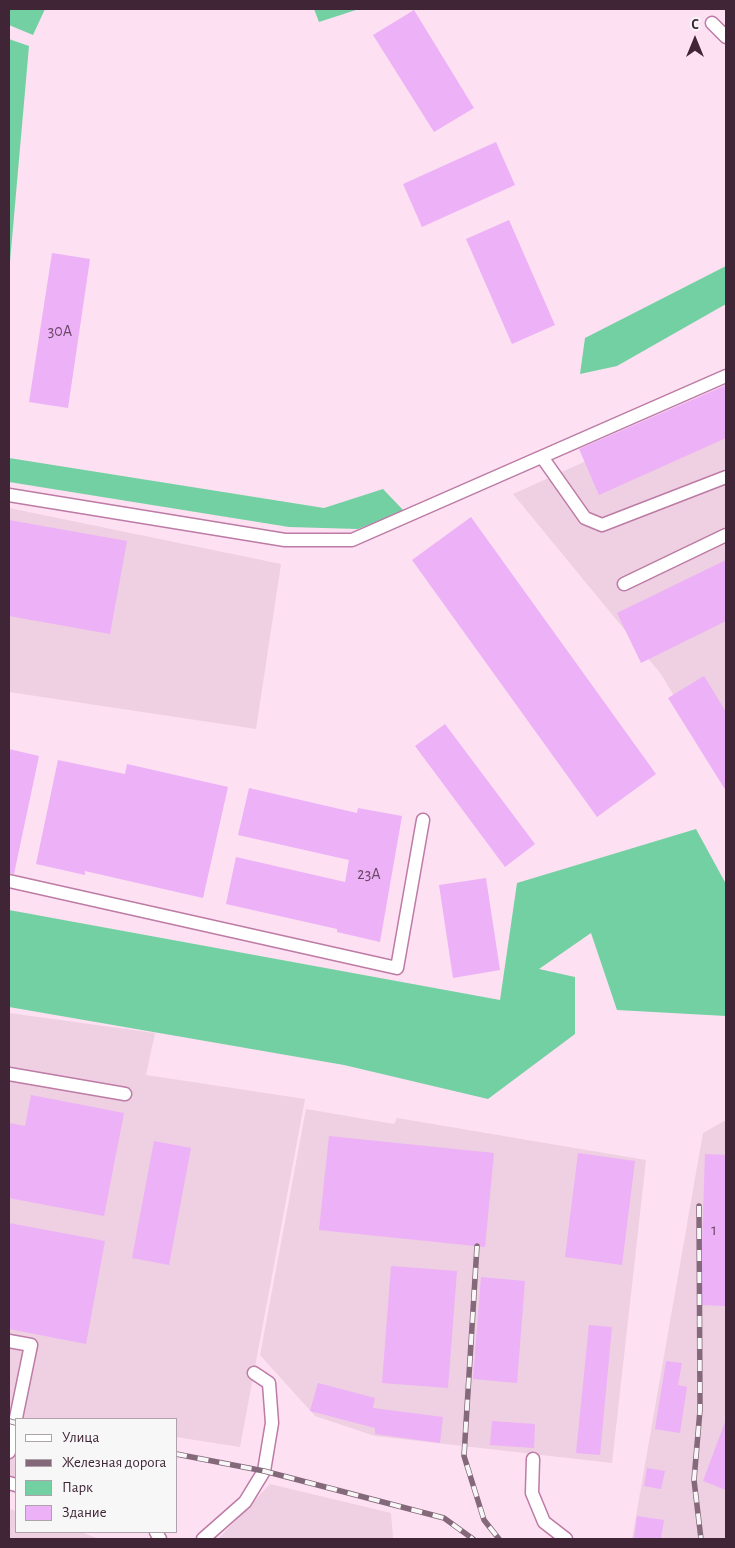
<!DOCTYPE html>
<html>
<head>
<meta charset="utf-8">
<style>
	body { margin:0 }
	#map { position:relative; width:735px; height:1548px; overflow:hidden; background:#fde0f2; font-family:"Alegreya Sans",sans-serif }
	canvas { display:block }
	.frame { position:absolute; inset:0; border:10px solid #402536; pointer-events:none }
	.legend { position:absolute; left:15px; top:1418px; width:162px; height:115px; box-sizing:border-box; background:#f7f7f7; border:1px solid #aea3aa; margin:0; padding:6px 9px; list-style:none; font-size:15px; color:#402536 }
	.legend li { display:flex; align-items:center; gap:10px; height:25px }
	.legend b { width:25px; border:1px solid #aea3aa }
	.north { position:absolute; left:670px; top:15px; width:50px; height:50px; -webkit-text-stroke:4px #f7f7f7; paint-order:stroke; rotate:0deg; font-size:14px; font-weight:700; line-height:20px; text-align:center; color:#402536 }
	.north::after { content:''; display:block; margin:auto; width:18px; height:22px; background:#402536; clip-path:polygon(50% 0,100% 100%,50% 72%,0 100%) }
</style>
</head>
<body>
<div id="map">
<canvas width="735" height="1548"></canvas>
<div class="frame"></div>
<ul class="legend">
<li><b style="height:6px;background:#fff"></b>Улица</li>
<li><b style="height:6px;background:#84697a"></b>Железная дорога</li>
<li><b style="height:14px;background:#73d0a3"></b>Парк</li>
<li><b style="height:14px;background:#ecb1f7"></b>Здание</li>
</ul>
<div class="north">С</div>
</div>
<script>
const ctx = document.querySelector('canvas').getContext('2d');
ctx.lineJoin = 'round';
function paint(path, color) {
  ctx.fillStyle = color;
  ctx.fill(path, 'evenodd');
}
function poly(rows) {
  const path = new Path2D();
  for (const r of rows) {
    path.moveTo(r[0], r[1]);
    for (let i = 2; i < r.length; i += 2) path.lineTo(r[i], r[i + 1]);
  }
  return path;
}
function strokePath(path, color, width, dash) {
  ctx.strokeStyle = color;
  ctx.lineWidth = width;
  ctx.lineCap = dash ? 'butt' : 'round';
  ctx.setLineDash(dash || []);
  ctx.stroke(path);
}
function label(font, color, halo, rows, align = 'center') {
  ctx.font = font + ' "Alegreya Sans",sans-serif';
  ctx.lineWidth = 5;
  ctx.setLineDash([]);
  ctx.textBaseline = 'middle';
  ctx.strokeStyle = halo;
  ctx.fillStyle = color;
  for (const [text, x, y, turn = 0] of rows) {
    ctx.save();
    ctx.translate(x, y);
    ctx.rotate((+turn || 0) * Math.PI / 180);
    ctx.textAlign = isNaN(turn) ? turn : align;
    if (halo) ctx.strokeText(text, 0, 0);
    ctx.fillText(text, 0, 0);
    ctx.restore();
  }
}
paint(poly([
	[726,398,726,783,661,674,513,494],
	[9,508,281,564,256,729,9,692],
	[9,1013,155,1033,146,1075,305,1099,240,1447,176,1437,176,1419,16,1419,16,1493,9,1492],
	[306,1109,394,1124,397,1118,646,1160,612,1463,375,1436,315,1416,260,1355],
	[726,1120,726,1539,632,1539,703,1133],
	[270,1484,391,1513,393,1539,218,1539],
	[9,1509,16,1511,16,1532,81,1532,99,1539,9,1539]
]), '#efcfe2');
paint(poly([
	[9,9,45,9,33,35,9,25],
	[314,9,359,9,319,22],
	[9,39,29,46,9,273],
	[726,266,726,304,617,366,580,374,585,338],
	[9,458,324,508,383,489,404,511,358,529,289,527,9,482],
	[696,829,726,884,726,1016,617,1010,591,933,539,969,575,977,575,1034,488,1099,344,1065,9,1007,9,910,500,1000,517,883]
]), '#73d0a3');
paint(poly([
	[414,10,474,108,434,132,373,35],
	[496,142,515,185,422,227,403,184],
	[509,220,555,325,512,344,466,239],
	[52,253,90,259,68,408,29,402],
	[726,385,726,438,599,495,579,449],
	[471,517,656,774,597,817,412,560],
	[9,520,127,541,110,634,9,616],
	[726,560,726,621,641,663,617,613],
	[704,676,726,712,726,791,668,698],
	[445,724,535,844,505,867,415,746],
	[9,749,39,756,14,874,9,873],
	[58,760,125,774,127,764,228,787,203,898,85,871,85,875,36,864],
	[249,788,357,813,358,808,402,816,380,942,337,932,337,929,226,904,236,857,345,882,349,860,238,835],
	[486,878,500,970,453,978,439,885],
	[31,1095,124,1113,104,1216,9,1198,9,1123,25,1126],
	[329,1136,494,1153,485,1247,319,1230],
	[154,1141,191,1148,169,1265,132,1258],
	[578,1153,635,1161,622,1265,565,1257],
	[705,1154,726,1155,726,1306,700,1305],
	[9,1223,105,1241,86,1344,9,1329],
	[391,1266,457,1271,448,1388,382,1383],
	[481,1277,525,1281,517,1383,473,1379],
	[589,1325,612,1327,600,1455,576,1453],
	[666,1361,682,1363,678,1385,687,1387,680,1433,655,1429],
	[318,1383,375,1398,373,1408,443,1417,440,1443,375,1434,375,1428,310,1411],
	[492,1421,535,1424,534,1448,490,1445],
	[725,1422,726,1422,726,1490,703,1481],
	[647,1468,665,1471,661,1489,644,1486],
	[637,1516,664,1520,661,1539,634,1539]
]), '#ecb1f7');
const minor = poly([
	[712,23,726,37],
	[542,457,585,518,602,525,726,477],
	[9,495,285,540,352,540,726,376],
	[624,584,726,535],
	[9,881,397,968,423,820],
	[9,1074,125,1094],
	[9,1341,31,1345,9,1452],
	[533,1459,532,1493,544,1522,566,1539],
	[9,1483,16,1485],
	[156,1532,160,1539],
	[203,1539,245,1502,264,1471,272,1423,269,1383,254,1373]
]);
strokePath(minor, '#bd7ba5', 15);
strokePath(minor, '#fff', 12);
const rail = poly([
	[699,1206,700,1410,694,1480,701,1539],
	[477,1246,464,1456,484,1520,499,1539],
	[9,1421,16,1423],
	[176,1454,264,1471,444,1518,473,1539]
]);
strokePath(rail, '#84697a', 5.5);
strokePath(rail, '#f7f7f7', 4, [11]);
label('16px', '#6b4866', null, [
	["30А",60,331],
	["23А",369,874],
	["1",714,1230]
]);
</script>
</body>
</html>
